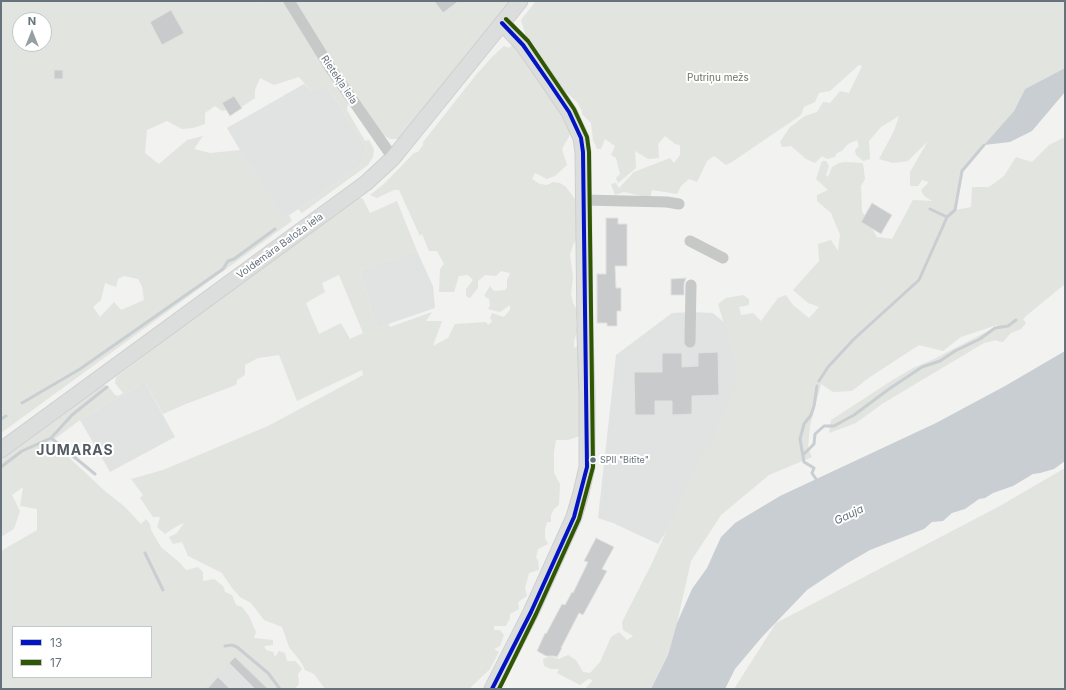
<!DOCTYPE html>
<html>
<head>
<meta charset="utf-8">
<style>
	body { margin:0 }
	#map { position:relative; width:1066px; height:690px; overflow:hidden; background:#f2f2f1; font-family:Inter,sans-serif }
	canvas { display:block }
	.frame { position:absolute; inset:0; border:2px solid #66737d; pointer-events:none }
	.legend { position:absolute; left:12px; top:626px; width:140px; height:52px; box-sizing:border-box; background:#fff; border:1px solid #c2c7cb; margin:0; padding:5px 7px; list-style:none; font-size:12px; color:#66737d }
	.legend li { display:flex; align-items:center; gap:8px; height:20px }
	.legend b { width:20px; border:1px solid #c2c7cb }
	.north { position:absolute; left:12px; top:12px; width:40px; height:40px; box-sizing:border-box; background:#fff; border:1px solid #c2c7cb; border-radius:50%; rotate:0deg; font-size:11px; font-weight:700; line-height:16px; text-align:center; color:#66737d }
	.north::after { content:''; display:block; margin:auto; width:14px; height:18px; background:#979fa6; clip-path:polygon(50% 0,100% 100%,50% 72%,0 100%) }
</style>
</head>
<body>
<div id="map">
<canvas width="1066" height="690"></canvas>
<div class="frame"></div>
<ul class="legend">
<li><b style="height:5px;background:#0315c3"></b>13</li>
<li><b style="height:5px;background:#2f5601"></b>17</li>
</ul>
<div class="north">N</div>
</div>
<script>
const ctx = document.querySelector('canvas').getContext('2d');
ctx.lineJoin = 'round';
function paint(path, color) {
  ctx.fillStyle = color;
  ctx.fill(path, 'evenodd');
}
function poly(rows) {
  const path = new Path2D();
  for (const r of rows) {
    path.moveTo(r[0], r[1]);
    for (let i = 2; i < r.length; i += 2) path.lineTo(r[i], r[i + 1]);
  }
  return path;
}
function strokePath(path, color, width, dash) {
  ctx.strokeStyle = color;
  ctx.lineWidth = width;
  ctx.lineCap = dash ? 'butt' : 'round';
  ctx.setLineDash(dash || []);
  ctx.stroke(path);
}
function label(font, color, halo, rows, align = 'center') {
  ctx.font = font + ' Inter,sans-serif';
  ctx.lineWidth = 4;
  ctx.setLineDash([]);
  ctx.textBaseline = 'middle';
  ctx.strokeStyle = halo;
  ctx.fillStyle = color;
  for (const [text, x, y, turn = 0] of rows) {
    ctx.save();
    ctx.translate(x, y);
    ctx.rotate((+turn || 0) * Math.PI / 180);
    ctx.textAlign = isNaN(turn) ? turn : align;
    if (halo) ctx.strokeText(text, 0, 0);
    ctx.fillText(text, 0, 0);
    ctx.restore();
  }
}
paint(poly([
	[304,84,311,91,326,85,366,148,360,166,284,219,240,150,227,128],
	[417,251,433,286,435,308,377,328,360,270],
	[691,312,713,313,732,329,759,391,658,544,613,523,598,518,616,355,672,313],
	[145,382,175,437,110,472,80,420],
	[229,663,268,689,201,689]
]), '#e1e2e2');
paint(poly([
	[1,1,260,1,262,3,264,1,284,1,348,103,347,110,365,141,369,140,374,149,373,157,368,165,302,213,298,209,360,166,366,148,326,85,311,91,299,77,274,85,260,78,255,90,255,98,243,106,222,111,215,106,205,113,205,124,193,128,182,129,167,121,147,130,145,153,159,164,187,140,203,136,194,149,210,153,240,150,284,218,289,215,292,221,1,433],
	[20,20,44,20,44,44,20,44],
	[124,276,138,279,142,286,144,300,121,310,114,302,100,317,93,307,101,300,105,283,116,287,118,279],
	[294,1,434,1,443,13,459,1,512,1,400,139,390,139,383,135,336,67],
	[536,1,1065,1,1065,68,1025,89,1014,111,962,171,955,210,971,207,972,187,989,187,1004,176,1016,157,1032,162,1049,145,1065,137,1065,284,1026,316,1023,319,1026,323,1021,329,1011,333,1003,342,997,341,997,340,984,343,882,404,856,423,829,433,831,420,891,381,913,368,934,359,986,332,997,326,997,325,961,337,943,351,919,345,870,377,852,391,833,392,821,384,810,426,808,448,812,457,769,475,721,515,691,561,677,623,668,655,651,689,583,689,586,688,593,680,588,679,580,685,557,673,559,669,551,669,544,666,543,659,550,656,559,659,568,655,576,660,583,672,590,673,600,662,611,637,619,632,627,640,633,636,623,630,622,622,652,563,698,461,713,439,735,387,735,360,718,304,726,298,743,295,749,299,749,305,739,307,741,315,753,313,761,321,778,298,786,295,793,305,809,318,819,307,808,303,793,290,819,261,818,244,831,240,838,251,840,235,831,213,817,201,817,195,828,190,816,179,822,161,826,161,829,166,826,175,828,177,832,167,839,163,845,162,863,163,865,179,861,186,862,211,877,237,892,239,913,200,932,201,924,196,921,190,929,182,922,180,918,186,910,186,910,172,928,141,908,161,893,163,879,159,894,131,899,116,881,127,869,141,870,159,863,161,856,155,855,150,859,146,857,140,848,144,842,151,837,153,835,157,827,159,822,156,815,163,806,159,791,146,782,147,780,142,790,127,805,116,817,112,823,102,830,103,840,91,849,93,862,66,859,65,830,91,819,93,815,102,804,107,801,115,732,162,726,165,714,156,707,161,697,182,689,179,681,186,677,194,652,190,650,198,624,192,615,195,611,184,616,183,619,188,634,172,670,158,674,163,680,155,680,145,675,144,665,136,658,144,659,158,648,159,635,151,636,168,618,183,616,178,620,174,616,158,611,155,615,146,605,139,601,149,597,149,593,140,591,123,582,114,582,111,577,102,564,90,528,43,521,20],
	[513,44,557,104,572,131,562,149,567,165,555,176,547,179,535,173,532,179,540,184,547,185,553,182,560,183,566,187,575,199,575,209,580,220,578,237,573,245,570,255,573,277,571,294,573,303,578,312,576,322,577,332,574,341,574,348,581,344,583,435,568,440,556,440,554,452,554,473,560,484,559,505,554,509,551,515,551,522,547,522,545,529,545,538,548,544,538,549,536,558,538,560,539,570,529,573,527,581,525,588,527,596,518,602,519,609,510,614,510,618,506,626,494,626,494,630,500,630,504,635,500,646,494,649,499,652,490,669,469,689,325,689,314,674,305,670,301,662,289,647,282,627,264,620,251,603,240,597,232,588,222,573,188,556,182,542,173,544,169,537,177,533,184,523,177,526,165,534,157,527,160,517,153,517,140,498,143,495,131,479,163,470,268,426,363,375,362,370,297,401,279,355,258,358,245,365,245,375,237,380,236,385,186,404,163,414,145,382,80,420,44,447,62,451,106,492,124,506,141,524,146,519,150,524,151,530,161,547,180,563,186,570,198,567,203,572,203,581,214,579,223,586,225,592,232,595,236,605,242,607,249,616,256,632,254,638,273,640,273,645,264,646,266,650,273,652,275,657,279,651,285,653,287,661,295,661,299,665,302,669,298,674,299,684,295,689,260,689,230,663,201,689,1,689,1,551,37,530,37,509,20,506,23,487,12,495,20,511,14,529,1,537,1,460,99,388,104,385,108,386,115,395,118,396,123,393,115,383,116,377,240,283,357,197,363,199,370,213,397,201,417,251,360,270,377,328,388,324,390,327,432,312,426,321,442,321,433,346,448,338,455,324,486,322,488,325,492,322,490,318,492,313,504,317,510,310,510,305,500,312,488,309,490,305,489,299,484,296,490,286,494,291,505,290,507,288,507,280,510,273,501,271,496,276,485,275,478,281,478,288,470,298,466,296,466,289,473,280,468,275,459,276,454,292,439,292,440,269,444,264,437,251,429,251,422,234,420,236,399,190,394,190,377,198,370,195,385,183,414,153,418,152,423,145,423,142,476,75,492,57,504,46,509,48],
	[339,275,363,333,350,339,341,323,319,334,306,303,325,292,322,283],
	[13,627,151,627,151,677,13,677],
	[1065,468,1065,689,734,689,776,623,998,507]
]), '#e2e4df');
paint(poly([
	[1065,68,1065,92,1032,131,1010,142,984,145,1014,111,1025,89],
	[1065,351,1065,461,1054,469,1040,473,1033,474,1013,486,993,493,985,498,979,499,965,509,952,513,943,521,932,522,924,529,870,550,846,564,807,590,762,637,735,669,725,689,651,689,668,655,677,623,692,589,707,568,721,537,735,523,780,496,936,423,1005,386]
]), '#c8ced1');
strokePath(poly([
	[930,209,947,217],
	[819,381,828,367,854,339,919,280,944,224,947,217,955,210,962,171,984,145],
	[22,403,80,369,223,269,228,261,234,259,275,229],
	[1,419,6,416],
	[51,438,95,474],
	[803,455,814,444,815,434,824,426,834,426,854,415,889,389,922,367,940,361,955,351,980,339,995,328,1008,326,1016,320],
	[1,467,22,451,51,438,72,415,107,387],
	[816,479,812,473,814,468,804,462,800,439,804,424,811,415,814,406,817,386],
	[145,553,163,590],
	[225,646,232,645,237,647,268,673,280,689]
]), '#c8ced1', 3);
const building = poly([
	[434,1,459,1,443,13,434,1],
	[171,10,184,33,162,45,150,22,171,10],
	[54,70,63,70,63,79,54,79,54,70],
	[234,96,242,108,230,116,222,103,234,96],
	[872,203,892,215,881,234,861,222,872,203],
	[606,218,618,218,618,224,627,224,627,266,615,266,616,288,621,288,621,311,617,311,617,326,607,326,607,323,597,323,597,274,606,274,606,218],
	[686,278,684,284,684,295,671,295,671,279,686,278],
	[718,352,719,395,692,396,692,414,672,415,672,401,655,401,655,415,635,415,634,372,662,372,662,353,682,353,682,367,698,366,698,353,718,352],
	[596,538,614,547,602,569,607,571,583,615,579,613,561,648,562,648,557,657,554,656,546,656,537,651,545,633,546,634,562,604,565,605,572,592,573,593,588,562,584,561,596,538],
	[235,657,268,689,255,689,229,663,235,657],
	[218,677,230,689,207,689,218,677]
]);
paint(building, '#c9cacb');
strokePath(building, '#e1e1e0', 1);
const secondary = poly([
	[1,450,366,183,393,158,520,1],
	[492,689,531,612,574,517,581,493,587,467,587,392,585,333,583,152,581,138,569,112,548,81,523,45,502,23]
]);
strokePath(secondary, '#cfcfcf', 17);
strokePath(poly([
	[289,1,331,69,393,158],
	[584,200,667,202,679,204],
	[690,241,723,258],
	[690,342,691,285]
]), '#c7c8c8', 11);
strokePath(secondary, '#dcdddd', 15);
strokePath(poly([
	[492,689,531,612,574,517,587,467,583,152,581,138,569,112,548,81,523,45,502,23]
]), '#0315c3', 4);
strokePath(poly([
	[499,689,536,614,579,519,593,467,589,152,587,137,574,109,553,78,528,41,506,19]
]), '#2f5601', 4);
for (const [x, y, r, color] of [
	[593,460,3.5,"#66737d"]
]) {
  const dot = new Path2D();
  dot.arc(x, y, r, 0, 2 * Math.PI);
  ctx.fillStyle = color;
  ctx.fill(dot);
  strokePath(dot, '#fff', 1.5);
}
label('9px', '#66737d', '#fff', [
	["SPII \"Bitīte\"",600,460]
], 'left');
label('10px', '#677564', '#fff', [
	["Putriņu mežs",718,78]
]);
label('10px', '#66737d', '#fff', [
	["Rietekļa iela",339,80,56],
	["Voldemāra Baloža iela",280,246,-36]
]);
label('italic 11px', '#62747b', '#fff', [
	["Gauja",849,515,-26]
]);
ctx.letterSpacing = '1px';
label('bold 14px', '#535c63', '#fff', [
	["JUMARAS",75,451]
]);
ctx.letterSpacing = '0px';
</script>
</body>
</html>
